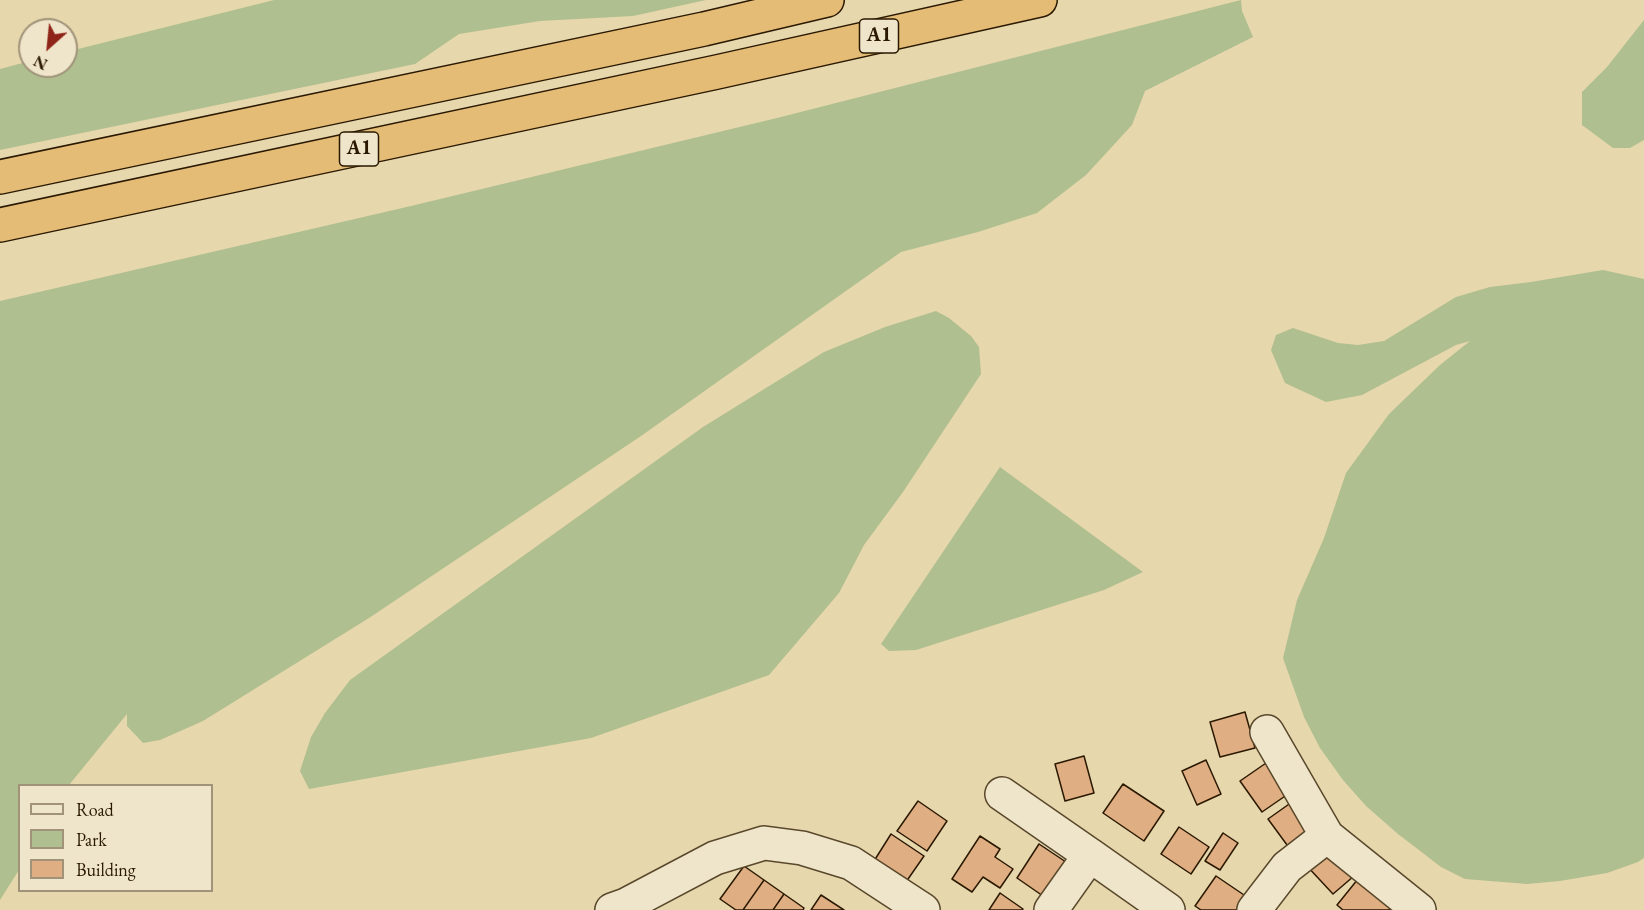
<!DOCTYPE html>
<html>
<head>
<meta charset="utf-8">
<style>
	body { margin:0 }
	#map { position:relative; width:1644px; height:910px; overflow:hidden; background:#e7d7ad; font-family:"EB Garamond",serif }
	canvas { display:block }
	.legend { position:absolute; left:18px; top:784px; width:195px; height:108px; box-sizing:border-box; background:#efe5ca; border:2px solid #a09379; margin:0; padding:8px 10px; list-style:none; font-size:18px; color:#2a1900 }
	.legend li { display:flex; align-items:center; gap:12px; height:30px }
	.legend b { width:30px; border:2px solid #a09379 }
	.north { position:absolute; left:18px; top:18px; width:60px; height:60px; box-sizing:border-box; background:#efe5ca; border:2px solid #a09379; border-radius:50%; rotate:207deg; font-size:16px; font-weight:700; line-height:24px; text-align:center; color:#2a1900 }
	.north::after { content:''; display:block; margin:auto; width:21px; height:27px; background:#8f2418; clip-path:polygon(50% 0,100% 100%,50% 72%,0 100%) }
</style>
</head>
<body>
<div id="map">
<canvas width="1644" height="910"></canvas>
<ul class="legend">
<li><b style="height:8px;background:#efe5ca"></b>Road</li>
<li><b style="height:16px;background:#afbf8f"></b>Park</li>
<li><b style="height:16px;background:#dfae82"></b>Building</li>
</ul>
<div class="north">N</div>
</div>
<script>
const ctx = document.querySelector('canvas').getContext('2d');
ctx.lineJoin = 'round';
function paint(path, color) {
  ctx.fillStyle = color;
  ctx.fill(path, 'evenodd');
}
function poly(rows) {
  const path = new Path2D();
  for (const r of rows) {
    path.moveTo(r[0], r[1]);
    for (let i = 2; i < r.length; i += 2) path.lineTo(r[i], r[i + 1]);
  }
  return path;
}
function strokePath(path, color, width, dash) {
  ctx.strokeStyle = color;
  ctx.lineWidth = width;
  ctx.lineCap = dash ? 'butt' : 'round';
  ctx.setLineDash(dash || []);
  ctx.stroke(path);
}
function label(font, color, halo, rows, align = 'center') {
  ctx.font = font + ' "EB Garamond",serif';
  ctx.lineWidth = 4.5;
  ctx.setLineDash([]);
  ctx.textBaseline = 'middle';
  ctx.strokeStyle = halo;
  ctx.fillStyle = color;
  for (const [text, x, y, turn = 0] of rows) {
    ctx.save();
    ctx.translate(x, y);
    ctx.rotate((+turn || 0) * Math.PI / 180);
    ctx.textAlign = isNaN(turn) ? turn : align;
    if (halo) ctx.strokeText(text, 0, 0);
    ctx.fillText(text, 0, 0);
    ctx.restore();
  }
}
paint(poly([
	[274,0,706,0,633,16,540,21,459,34,415,64,0,150,0,69,30,61,30,66,66,66,66,52],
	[1241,0,1242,11,1253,37,1145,91,1132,125,1086,175,1037,213,978,232,901,252,641,436,369,618,203,721,160,740,143,743,127,726,127,714,69,785,20,786,19,870,0,900,0,301,411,206,777,118],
	[1644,20,1644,140,1630,148,1613,148,1582,125,1582,92,1607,67],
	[1603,270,1644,279,1644,858,1638,862,1607,873,1560,881,1527,884,1465,879,1441,867,1398,834,1366,806,1343,780,1320,748,1304,717,1283,658,1297,600,1324,538,1346,473,1389,414,1440,365,1470,341,1456,345,1362,395,1326,402,1285,383,1271,350,1276,335,1293,328,1338,343,1358,345,1384,341,1456,297,1490,287,1531,282],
	[936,311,949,318,971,336,979,347,981,374,903,492,864,545,839,593,769,675,591,738,309,789,300,771,311,737,325,713,350,680,703,427,824,352,885,327],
	[1000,467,1143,572,1104,590,916,650,889,651,881,644]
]), '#afbf8f');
const building = poly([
	[1245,712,1255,748,1220,757,1210,722,1245,712],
	[1084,756,1094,793,1065,801,1055,764,1084,756],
	[1206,760,1221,794,1197,805,1182,771,1206,760],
	[1269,761,1291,792,1262,812,1240,781,1269,761],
	[1123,784,1164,811,1144,841,1103,813,1123,784],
	[918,801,947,821,927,851,897,831,918,801],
	[1292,802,1314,832,1290,849,1268,819,1292,802],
	[1179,827,1209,847,1191,874,1161,854,1179,827],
	[1223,833,1238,843,1220,870,1205,861,1223,833],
	[891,834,924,856,906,882,874,861,891,834],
	[980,836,1000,849,995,857,1013,869,1000,888,983,877,972,892,952,879,980,836],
	[1039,844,1066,862,1043,896,1017,878,1039,844],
	[1327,846,1354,876,1333,894,1306,865,1327,846],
	[744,866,764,880,743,910,736,910,720,899,744,866],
	[1216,876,1250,899,1242,910,1201,910,1195,906,1216,876],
	[1358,879,1391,907,1389,910,1343,910,1337,905,1358,879],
	[764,880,784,894,773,910,743,910,764,880],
	[1000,893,1023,909,1022,910,989,910,1000,893],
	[784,894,804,908,803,910,773,910,784,894],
	[821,895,844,910,811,910,821,895]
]);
paint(building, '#dfae82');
strokePath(building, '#2a1900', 1.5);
const minor = poly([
	[1267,732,1327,836,1419,910],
	[1002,794,1090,855,1051,910],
	[1090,855,1168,910],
	[612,910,626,905,715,858,764,843,802,848,851,863,923,910],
	[1254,910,1287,867,1327,836]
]);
const highway = poly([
	[0,177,704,29,827,0],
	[0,225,717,72,1040,0]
]);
strokePath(minor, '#59482b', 36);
strokePath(highway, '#2a1900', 36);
strokePath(minor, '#efe5ca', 33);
strokePath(highway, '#e4bc76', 33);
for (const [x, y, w] of [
	[879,36,39],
	[359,149,39]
]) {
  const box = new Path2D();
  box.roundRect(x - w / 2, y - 17, w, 34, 4.5);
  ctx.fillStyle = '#efe5ca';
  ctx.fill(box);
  strokePath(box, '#2a1900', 1.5);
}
label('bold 20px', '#2a1900', null, [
	["A1",879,36],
	["A1",359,149]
]);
</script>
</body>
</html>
